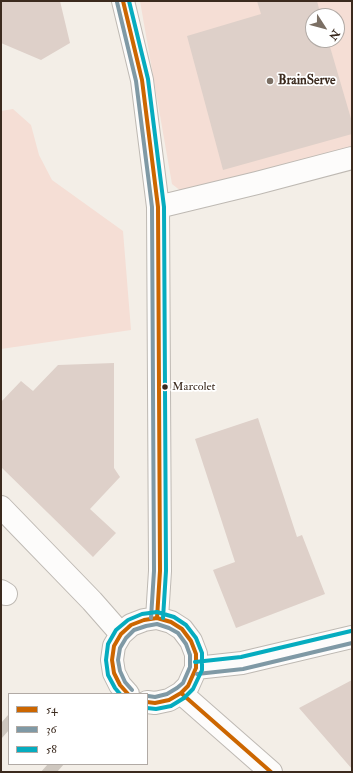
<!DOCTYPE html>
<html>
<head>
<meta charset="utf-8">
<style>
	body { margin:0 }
	#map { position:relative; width:353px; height:773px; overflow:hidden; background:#f3eee7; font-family:"IM FELL Double Pica",serif }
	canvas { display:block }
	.frame { position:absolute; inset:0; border:2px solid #3b2a1e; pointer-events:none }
	.legend { position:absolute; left:8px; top:693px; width:140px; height:72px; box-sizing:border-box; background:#fff; border:1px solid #b1aaa5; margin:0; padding:5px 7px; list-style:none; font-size:12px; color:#3b2a1e }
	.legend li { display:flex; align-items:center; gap:8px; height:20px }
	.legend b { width:20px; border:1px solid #b1aaa5 }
	.north { position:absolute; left:305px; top:8px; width:40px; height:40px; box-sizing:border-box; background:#fff; border:1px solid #b1aaa5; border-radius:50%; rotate:126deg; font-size:11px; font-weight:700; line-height:16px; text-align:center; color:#3b2a1e }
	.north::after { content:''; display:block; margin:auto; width:14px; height:18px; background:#7b6f64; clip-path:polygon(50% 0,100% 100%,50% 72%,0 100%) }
</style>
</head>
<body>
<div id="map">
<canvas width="353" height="773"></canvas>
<div class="frame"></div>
<ul class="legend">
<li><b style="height:5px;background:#c60"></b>54</li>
<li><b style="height:5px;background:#7f99a5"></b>36</li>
<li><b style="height:5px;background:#06acbf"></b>58</li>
</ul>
<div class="north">N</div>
</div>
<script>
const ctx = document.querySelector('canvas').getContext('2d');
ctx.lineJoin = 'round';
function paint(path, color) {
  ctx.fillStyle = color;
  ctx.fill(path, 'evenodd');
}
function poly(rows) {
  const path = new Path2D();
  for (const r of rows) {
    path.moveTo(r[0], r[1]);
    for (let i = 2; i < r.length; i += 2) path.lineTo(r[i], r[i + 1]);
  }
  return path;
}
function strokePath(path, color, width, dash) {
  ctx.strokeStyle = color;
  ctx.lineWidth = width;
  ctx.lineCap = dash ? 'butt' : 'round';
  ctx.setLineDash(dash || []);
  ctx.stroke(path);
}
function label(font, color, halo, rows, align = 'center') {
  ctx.font = font + ' "IM FELL Double Pica",serif';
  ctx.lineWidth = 3.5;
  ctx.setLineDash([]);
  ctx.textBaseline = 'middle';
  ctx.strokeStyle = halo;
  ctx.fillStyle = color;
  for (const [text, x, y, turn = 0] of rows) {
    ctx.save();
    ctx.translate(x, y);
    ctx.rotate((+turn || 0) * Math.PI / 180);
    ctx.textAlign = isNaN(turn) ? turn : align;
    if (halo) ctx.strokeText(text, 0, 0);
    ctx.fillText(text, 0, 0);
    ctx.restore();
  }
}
paint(poly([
	[140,1,352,1,352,150,186,195,172,184],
	[313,16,337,16,337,40,313,40],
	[13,109,31,125,39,155,52,180,123,231,131,330,1,349,1,111]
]), '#f5ded5');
paint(poly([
	[1,1,60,1,70,43,41,60,1,43],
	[257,1,317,1,321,16,313,16,313,40,328,40,352,122,352,134,223,170,187,36,261,14],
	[114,363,114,468,120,477,90,509,116,533,93,557,1,467,1,402,21,381,33,391,58,365],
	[258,418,297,537,302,535,325,594,236,628,213,570,235,562,195,439],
	[352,680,352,769,299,708]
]), '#ded0c9');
strokePath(poly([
	[1,723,9,730],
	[48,764,57,772]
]), '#cec7bf', 22, [22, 11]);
const minor = poly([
	[123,1,142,80,158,207,160,571,157,618],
	[158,207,257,183,352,158],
	[1,507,92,601,121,634],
	[1,591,6,594],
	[196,668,242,663,352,637],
	[181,693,271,772],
	[128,694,120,685,114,673,112,660,114,646,121,634,131,625,144,620,157,618,171,622,182,629,191,641,196,654,196,668,188,686,181,693,169,700,155,703,147,702]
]);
strokePath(minor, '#beb9b3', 24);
strokePath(minor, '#fdfcfb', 22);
strokePath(poly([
	[123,1,142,80,158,207,160,571,157,618],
	[181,693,271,772],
	[128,694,120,685,114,673,112,660,114,646,121,634,131,625,144,620,157,618,171,622,182,629,191,641,196,654,196,668,188,686,181,693,169,700,155,703,147,702]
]), '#c60', 4);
strokePath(poly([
	[117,2,136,81,152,207,154,571,151,618],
	[197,674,243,669,352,643],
	[132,690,125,682,120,671,118,660,120,648,126,638,134,630,146,626,157,624,169,628,178,633,186,644,190,655,190,667,183,683,177,688,167,694,155,697,148,696]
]), '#7f99a5', 4);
strokePath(poly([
	[129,1,148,79,164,207,166,571,163,618],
	[195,662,241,657,351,631],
	[120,694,115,688,108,675,106,660,108,644,116,630,128,620,142,614,157,612,174,617,186,625,196,638,202,653,202,670,193,689,184,698,171,706,156,709,147,708]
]), '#06acbf', 4);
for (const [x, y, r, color] of [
	[270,81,4,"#7b6f64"],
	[165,387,3.5,"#3b2a1e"]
]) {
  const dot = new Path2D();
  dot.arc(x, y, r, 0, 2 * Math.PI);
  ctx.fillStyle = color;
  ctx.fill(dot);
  strokePath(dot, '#fff', 1.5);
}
label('12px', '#3b2a1e', '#fff', [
	["Marcolet",172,387]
], 'left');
label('bold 13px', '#3b2a1e', '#fff', [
	["BrainServe",278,81]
], 'left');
</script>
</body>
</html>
